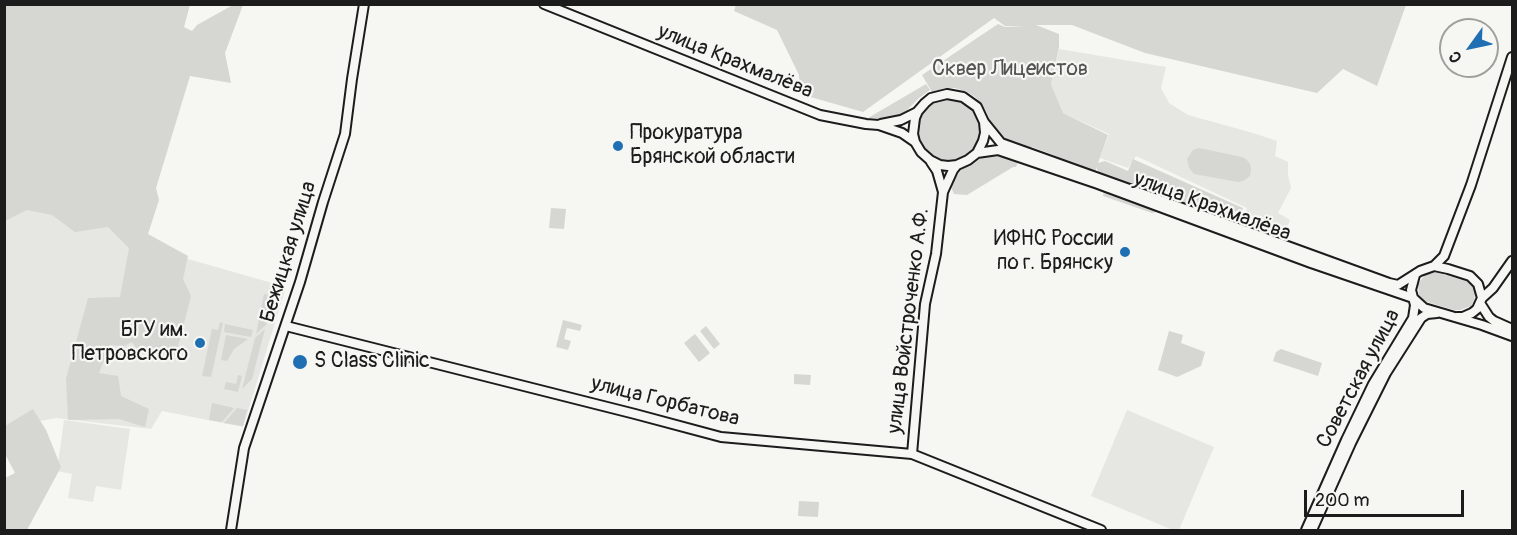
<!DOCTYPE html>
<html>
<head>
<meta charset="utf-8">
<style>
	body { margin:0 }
	#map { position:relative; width:1517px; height:535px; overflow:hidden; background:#f6f6f2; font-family:Pangolin,sans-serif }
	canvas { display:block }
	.frame { position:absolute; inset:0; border:6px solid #1c1c1c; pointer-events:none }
	.north { position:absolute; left:1439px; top:18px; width:60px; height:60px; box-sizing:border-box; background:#f6f6f2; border:2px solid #9f9f9c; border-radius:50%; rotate:237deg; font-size:16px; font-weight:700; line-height:24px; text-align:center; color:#1c1c1c }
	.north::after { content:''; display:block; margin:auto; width:21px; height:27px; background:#1f6fb2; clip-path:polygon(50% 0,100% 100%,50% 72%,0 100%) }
	.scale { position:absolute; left:1304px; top:490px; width:160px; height:27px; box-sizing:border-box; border:3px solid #1c1c1c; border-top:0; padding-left:8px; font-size:18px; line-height:21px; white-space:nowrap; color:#1c1c1c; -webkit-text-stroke:4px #f6f6f2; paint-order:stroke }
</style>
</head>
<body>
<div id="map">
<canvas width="1517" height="535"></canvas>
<div class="frame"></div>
<div class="north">С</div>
<div class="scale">200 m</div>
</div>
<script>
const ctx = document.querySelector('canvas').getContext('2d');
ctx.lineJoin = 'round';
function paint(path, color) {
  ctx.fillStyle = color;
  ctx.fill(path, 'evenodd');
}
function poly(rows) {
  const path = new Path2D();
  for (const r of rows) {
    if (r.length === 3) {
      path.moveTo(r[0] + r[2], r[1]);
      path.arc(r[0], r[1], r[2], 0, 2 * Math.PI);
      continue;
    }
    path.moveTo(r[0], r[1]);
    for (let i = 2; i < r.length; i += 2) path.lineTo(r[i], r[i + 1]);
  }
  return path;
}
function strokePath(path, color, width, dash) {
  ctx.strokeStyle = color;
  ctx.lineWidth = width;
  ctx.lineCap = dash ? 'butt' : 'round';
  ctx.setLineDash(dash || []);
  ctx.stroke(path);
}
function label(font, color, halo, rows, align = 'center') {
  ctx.font = font + ' Pangolin,sans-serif';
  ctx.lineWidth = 4.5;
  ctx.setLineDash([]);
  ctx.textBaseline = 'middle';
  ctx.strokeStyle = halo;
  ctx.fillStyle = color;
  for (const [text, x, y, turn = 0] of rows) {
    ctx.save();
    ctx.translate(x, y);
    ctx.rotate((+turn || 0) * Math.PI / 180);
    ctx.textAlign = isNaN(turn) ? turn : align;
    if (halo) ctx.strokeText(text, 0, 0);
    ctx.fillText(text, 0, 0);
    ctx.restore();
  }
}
paint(poly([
	[1059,49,1166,67,1161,88,1169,103,1188,115,1253,133,1277,141,1275,156,1288,162,1288,175,1291,188,1278,213,1290,220,1281,243,1240,228,1247,208,1136,156,1128,168,1100,158,1109,134,1063,113,1051,84],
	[5,206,106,220,132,243,286,287,243,427,162,411,151,429,56,418,5,428],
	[1127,410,1214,447,1179,530,1173,530,1091,496],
	[64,420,130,429,121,490,96,486,93,502,68,498,72,474,57,471]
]), '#e6e6e2');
paint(poly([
	[736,4,1406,5,1377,86,1343,69,1317,93,1145,53,1072,25,1036,25,1059,34,1059,47,1051,84,1063,113,1108,135,1098,163,1105,161,1128,171,1133,159,1243,208,1238,220,1231,223,1100,176,1097,169,1097,167,1094,174,1055,160,1054,155,1032,147,1026,150,1013,146,1001,138,992,127,987,113,982,104,975,97,967,92,955,88,945,88,932,92,922,75,998,24,1005,27,1026,26,1005,26,994,18,863,112,800,94,799,75,777,30,734,11],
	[4,5,190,5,184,27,192,31,197,25,233,5,243,5,225,53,231,83,190,76,156,188,159,200,148,234,188,256,183,279,191,296,176,355,137,349,132,342,124,346,110,345,99,373,118,376,121,396,149,409,145,427,119,419,68,420,66,379,88,298,120,297,129,248,108,227,75,232,52,215,27,210,5,221],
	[926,84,930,90,919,98,905,112,898,116,890,119,868,118],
	[949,129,32],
	[1199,148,1242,157,1246,159,1250,164,1251,169,1250,176,1243,181,1238,182,1194,174,1189,168,1187,159,1193,150],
	[995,155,1005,156,1019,160,1016,167,1013,167,967,195,954,194,951,187,953,181,962,169,985,156],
	[1104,191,1109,192,1161,211,1152,213,1103,196],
	[551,208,566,209,564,229,549,228],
	[1435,272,1469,282,1474,287,1475,294,1474,300,1471,306,1460,310,1454,310,1424,301,1419,295,1418,284,1425,275],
	[264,294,273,296,266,325,256,334],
	[563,320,582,325,580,331,567,328,564,339,571,341,568,350,556,347],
	[220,322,223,323,211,377,202,376,212,329,218,330],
	[225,324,253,330,251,337,224,332],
	[706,326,720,344,714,349,700,331],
	[265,329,252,379,242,389,255,338],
	[1169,331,1183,335,1181,343,1205,352,1201,366,1177,377,1158,370],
	[695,334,710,353,699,362,684,343],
	[226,335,248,339,234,349,227,361,221,360],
	[1281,349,1322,363,1318,376,1273,361,1276,352],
	[794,374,811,375,810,385,794,384],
	[238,375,242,376,238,392,224,389,226,382,236,384],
	[212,403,234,408,222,422,209,420],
	[237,408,247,410,243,426,224,423],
	[33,409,46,430,61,467,27,530,5,530,5,478,15,473,5,454,5,426],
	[799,501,819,502,818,517,798,516]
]), '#d6d6d2');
const major = poly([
	[544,4,820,115,866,124,879,125,902,133,915,142],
	[984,122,985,133,983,141,977,153,968,160,957,165,948,166,940,165,930,160,921,152,915,142,913,134,915,118,918,111,925,103,931,98,947,94,963,97,977,107,984,122,1001,143,1238,228,1389,283,1398,285,1420,271,1434,266,1448,269,1470,276,1478,284,1482,298,1477,309,1472,313,1463,317,1457,317],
	[881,124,901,120,917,112],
	[977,153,998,150,1098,184,1311,263,1413,298,1424,308,1482,325,1512,336],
	[931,162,937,171,943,192],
	[1434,266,1444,256,1471,185,1512,57],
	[1482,298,1493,288,1512,261],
	[1480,303,1489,317,1494,321,1512,329],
	[286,326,635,414,721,437,912,454,1101,530],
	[912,454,925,304,936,254,943,192,953,170,957,165],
	[231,530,244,448,300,282,323,202,345,134,352,79,364,4],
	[1306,530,1346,440,1373,384,1413,318,1415,305,1411,290,1415,275],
	[1312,530,1351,443,1386,373,1421,318,1427,314,1437,313]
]);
strokePath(major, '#1c1c1c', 12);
strokePath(major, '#f6f6f2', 8);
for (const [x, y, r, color] of [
	[618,146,6,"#1f6fb2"],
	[1125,252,6,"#1f6fb2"],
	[200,343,6,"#1f6fb2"],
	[300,362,8,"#1f6fb2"]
]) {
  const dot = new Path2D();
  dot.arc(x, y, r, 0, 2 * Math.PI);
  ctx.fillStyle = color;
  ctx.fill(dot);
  strokePath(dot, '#f6f6f2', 2);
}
label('21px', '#1c1c1c', '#f6f6f2', [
	["улица Крахмалёва",735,62,22],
	["улица Крахмалёва",1212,207,20],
	["Бежицкая улица",289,252,-73],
	["улица Войстроченко А.Ф.",909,321,-83],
	["Советская улица",1359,379,-62],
	["улица Горбатова",665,402,14]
]);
label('21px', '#545453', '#f6f6f2', [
	["Сквер Лицеистов",1010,70]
]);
label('21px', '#1c1c1c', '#f6f6f2', [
	["Прокуратура",630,134],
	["Брянской области",630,158],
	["ИФНС России",1113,240,"right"],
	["по г. Брянску",1113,264,"right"],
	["БГУ им.",188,331,"right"],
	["Петровского",188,355,"right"],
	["S Class Clinic",314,362]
], 'left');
</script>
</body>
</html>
